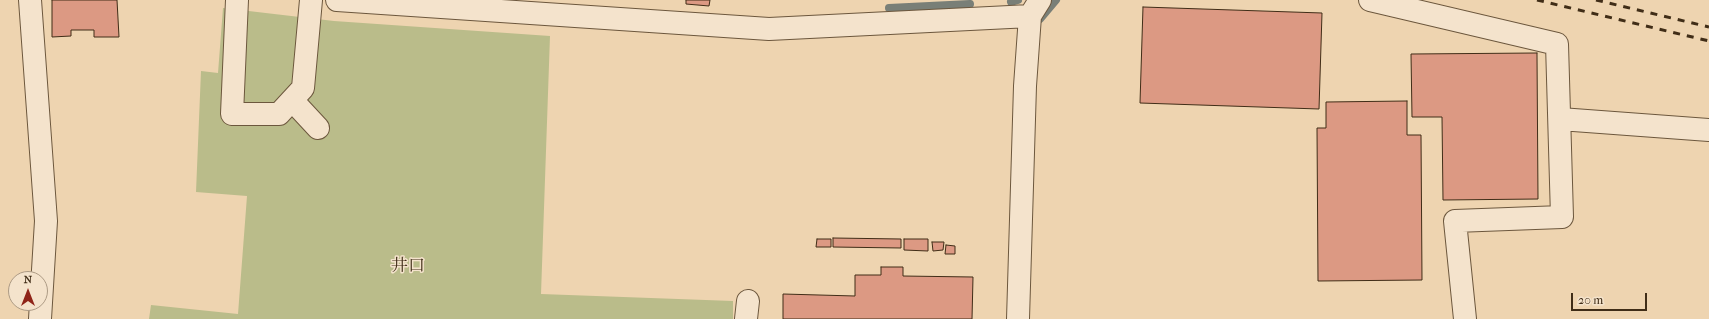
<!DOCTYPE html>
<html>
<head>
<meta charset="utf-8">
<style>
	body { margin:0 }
	#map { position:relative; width:1709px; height:319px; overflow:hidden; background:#eed4b0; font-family:"IM FELL French Canon",serif }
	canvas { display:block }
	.north { position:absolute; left:8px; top:271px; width:40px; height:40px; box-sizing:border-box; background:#f4e3cc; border:1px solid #ac9a84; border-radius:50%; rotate:0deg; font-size:11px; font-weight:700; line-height:16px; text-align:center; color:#402d17 }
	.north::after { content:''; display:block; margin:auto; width:14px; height:18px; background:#8f2418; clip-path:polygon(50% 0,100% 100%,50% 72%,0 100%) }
	.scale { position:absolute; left:1571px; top:293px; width:76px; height:18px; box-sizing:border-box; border:2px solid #402d17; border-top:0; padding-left:5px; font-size:12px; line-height:14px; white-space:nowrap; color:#402d17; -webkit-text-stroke:3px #f4e3cc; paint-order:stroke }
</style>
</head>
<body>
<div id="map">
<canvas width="1709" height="319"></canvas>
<div class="north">N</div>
<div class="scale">20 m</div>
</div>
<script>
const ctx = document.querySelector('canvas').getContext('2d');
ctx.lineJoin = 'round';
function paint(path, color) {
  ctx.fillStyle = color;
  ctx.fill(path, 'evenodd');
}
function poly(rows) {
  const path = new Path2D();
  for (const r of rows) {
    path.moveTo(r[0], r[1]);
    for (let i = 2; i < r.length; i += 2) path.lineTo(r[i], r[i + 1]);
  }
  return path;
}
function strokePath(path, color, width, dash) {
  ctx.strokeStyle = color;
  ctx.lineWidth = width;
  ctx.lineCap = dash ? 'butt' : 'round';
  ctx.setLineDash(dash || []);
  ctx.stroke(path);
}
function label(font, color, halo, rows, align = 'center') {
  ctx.font = font + ' "IM FELL French Canon","Noto Serif JP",serif';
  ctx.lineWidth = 3;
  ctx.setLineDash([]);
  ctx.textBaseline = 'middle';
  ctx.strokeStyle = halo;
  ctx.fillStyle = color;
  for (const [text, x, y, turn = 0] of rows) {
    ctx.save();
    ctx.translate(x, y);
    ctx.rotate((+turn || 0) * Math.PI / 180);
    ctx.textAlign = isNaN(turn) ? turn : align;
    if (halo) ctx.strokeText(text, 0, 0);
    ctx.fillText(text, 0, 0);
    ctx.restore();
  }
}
paint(poly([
	[223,8,334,21,550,36,541,294,733,301,733,319,149,319,151,305,238,314,247,196,196,192,201,71,218,73]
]), '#babc8a');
strokePath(poly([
	[1011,2,1018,0],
	[889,8,970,4],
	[1040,19,1056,0]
]), '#797f77', 8);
const building = poly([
	[52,0,117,0,119,37,94,37,94,30,71,30,71,36,52,37,52,0],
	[686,0,710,0,709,6,686,4,686,0],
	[1143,7,1322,13,1319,109,1140,103,1143,7],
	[1537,53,1538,199,1443,200,1442,117,1412,117,1411,54,1537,53],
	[1407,101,1407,135,1421,135,1422,280,1318,281,1317,128,1326,128,1326,102,1407,101],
	[833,238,901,239,901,248,833,247,833,238],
	[817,239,831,239,831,247,816,247,817,239],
	[904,239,928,239,928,251,904,250,904,239],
	[932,242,944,242,943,250,933,251,932,242],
	[946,245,955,246,955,254,945,254,946,245],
	[881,267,903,267,903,276,973,277,972,319,783,319,783,294,855,296,855,275,881,275,881,267]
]);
paint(building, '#dc9983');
strokePath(building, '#402d17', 1);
const minor = poly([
	[30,0,46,221,40,319],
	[237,0,232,114,279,114,303,88,311,0],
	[337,0,769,29,1030,16],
	[1370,0,1557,44,1562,217,1455,221,1465,319],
	[292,100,318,128],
	[1560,119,1709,130],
	[746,319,748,301],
	[1018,319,1025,86,1030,16,1040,0]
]);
strokePath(minor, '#6c573d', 24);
strokePath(minor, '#f4e3cc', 22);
strokePath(poly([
	[1537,0,1709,41],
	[1596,0,1709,27]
]), '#402d17', 3, [7, 7]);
label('17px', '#402d17', '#f4e3cc', [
	["井口",408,267]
]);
</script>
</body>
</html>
